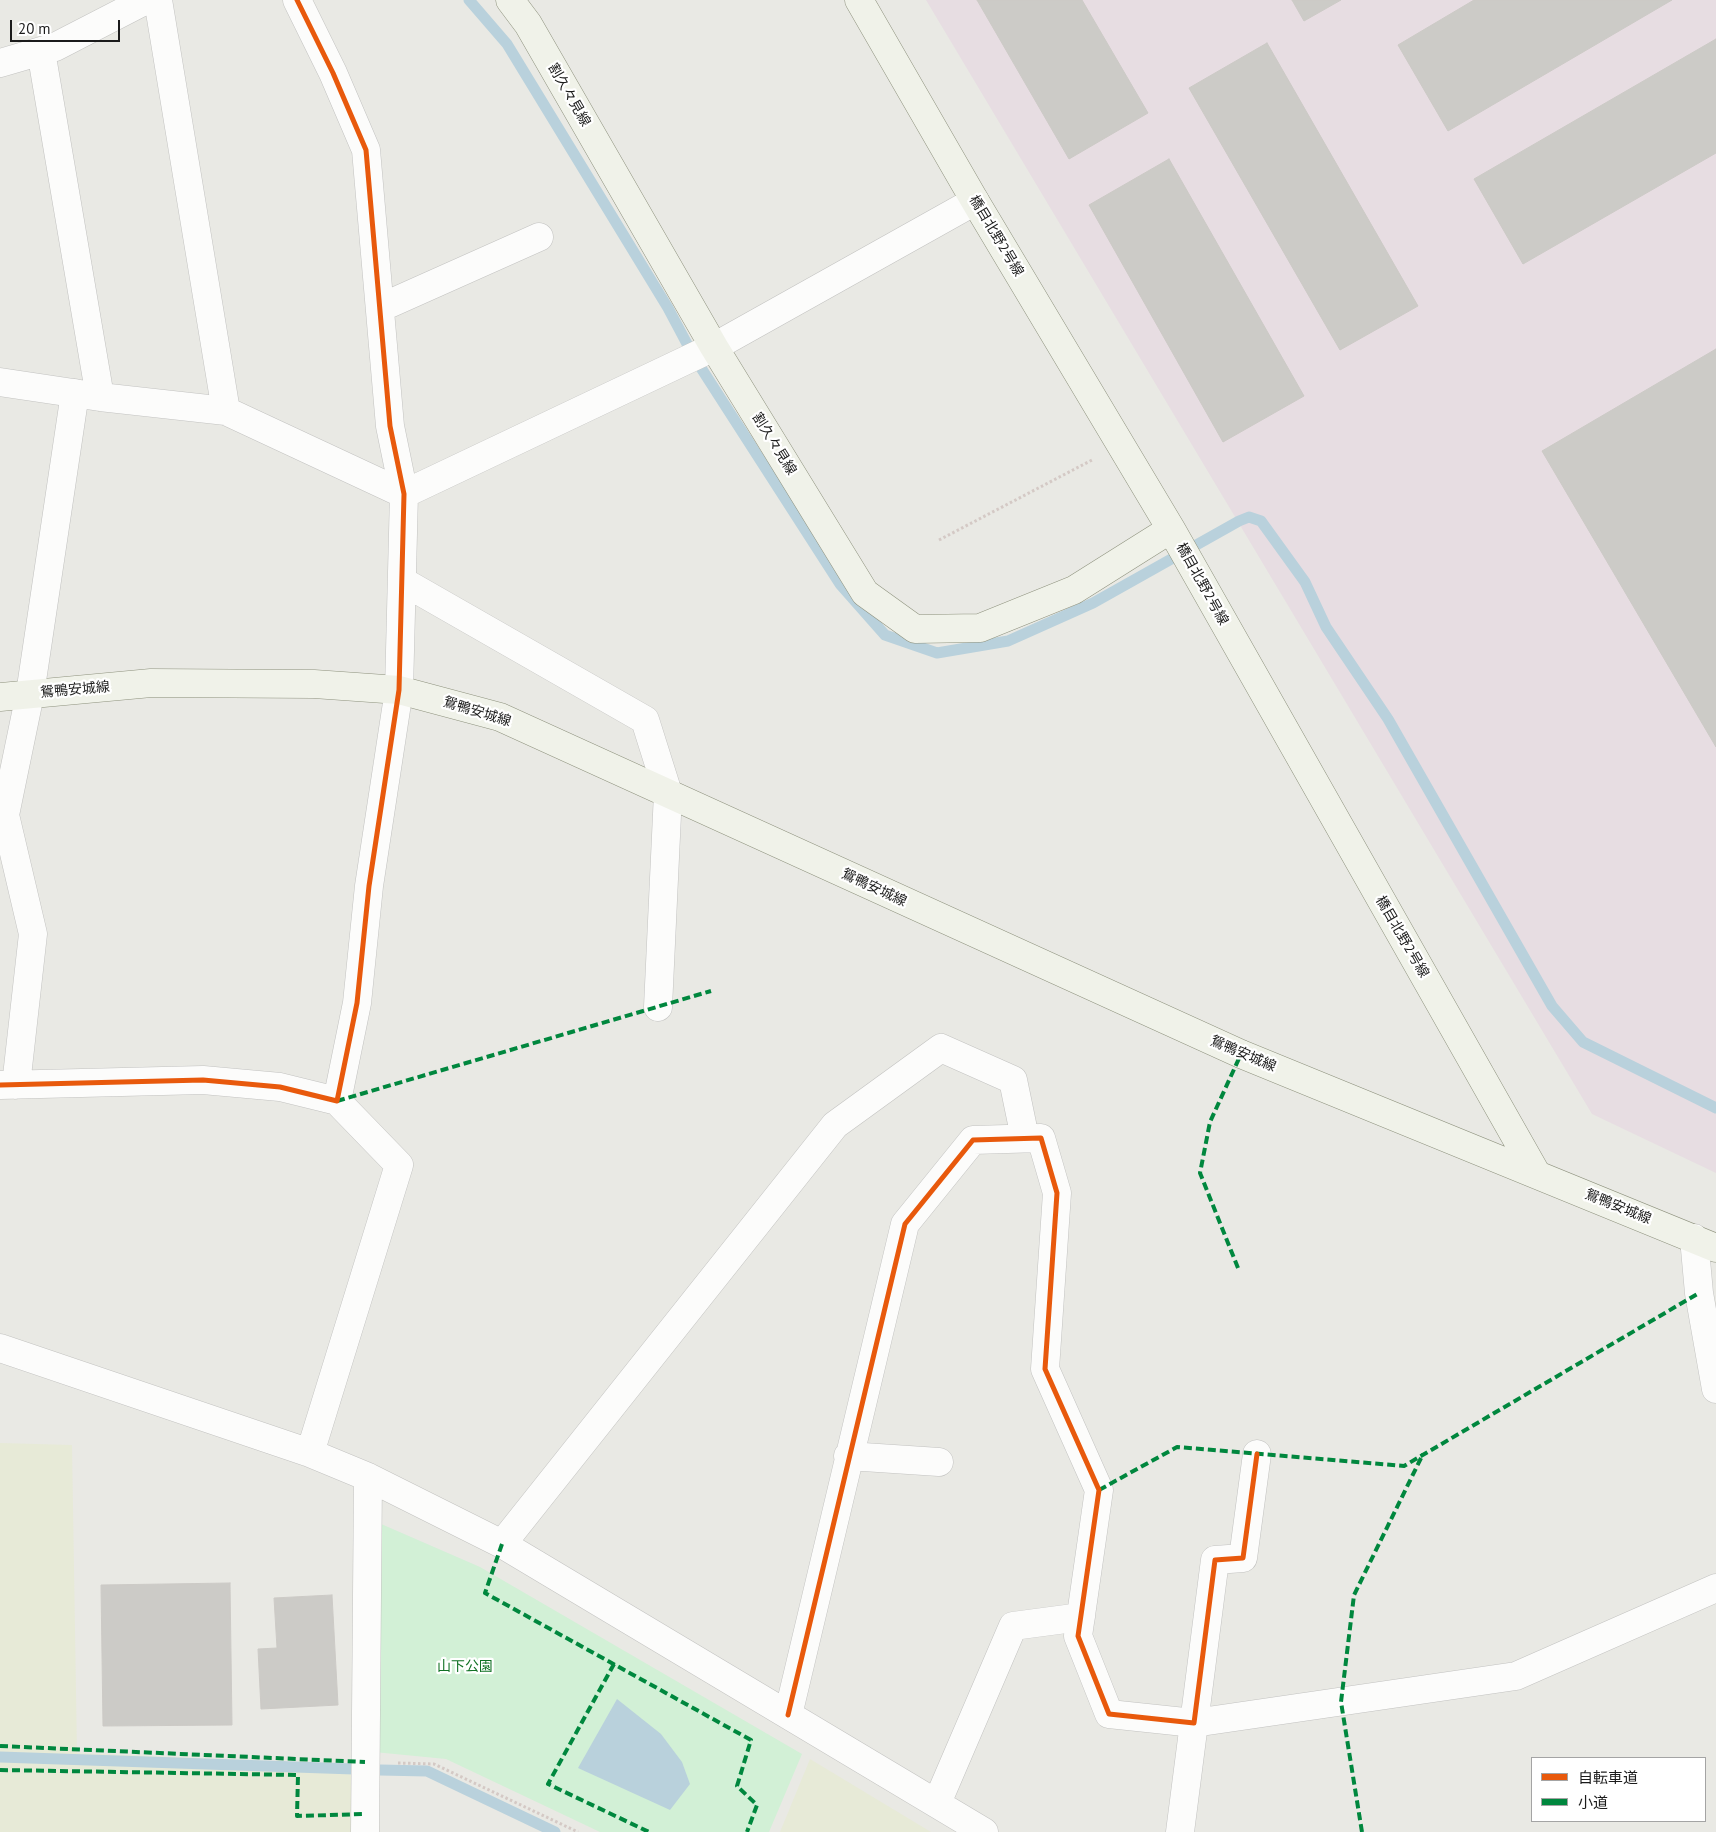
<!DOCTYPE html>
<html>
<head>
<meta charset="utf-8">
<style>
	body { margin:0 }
	#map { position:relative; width:1716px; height:1832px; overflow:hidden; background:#e9e9e4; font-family:"PT Sans","Noto Sans JP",sans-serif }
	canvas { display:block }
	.legend { position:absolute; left:1531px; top:1757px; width:175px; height:65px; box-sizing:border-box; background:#fff; border:1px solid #a4a4a4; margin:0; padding:6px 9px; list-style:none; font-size:15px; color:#1b1b1b }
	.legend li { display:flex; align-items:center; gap:10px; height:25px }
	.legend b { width:25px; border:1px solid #a4a4a4 }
	.scale { position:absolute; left:10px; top:20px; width:110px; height:22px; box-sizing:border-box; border:2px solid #1b1b1b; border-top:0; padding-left:6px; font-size:15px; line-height:18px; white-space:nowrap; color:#1b1b1b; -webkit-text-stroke:4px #fff; paint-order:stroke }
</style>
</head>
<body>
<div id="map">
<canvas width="1716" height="1832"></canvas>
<ul class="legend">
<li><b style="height:6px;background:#e8590c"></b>自転車道</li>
<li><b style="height:6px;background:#00873e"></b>小道</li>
</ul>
<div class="scale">20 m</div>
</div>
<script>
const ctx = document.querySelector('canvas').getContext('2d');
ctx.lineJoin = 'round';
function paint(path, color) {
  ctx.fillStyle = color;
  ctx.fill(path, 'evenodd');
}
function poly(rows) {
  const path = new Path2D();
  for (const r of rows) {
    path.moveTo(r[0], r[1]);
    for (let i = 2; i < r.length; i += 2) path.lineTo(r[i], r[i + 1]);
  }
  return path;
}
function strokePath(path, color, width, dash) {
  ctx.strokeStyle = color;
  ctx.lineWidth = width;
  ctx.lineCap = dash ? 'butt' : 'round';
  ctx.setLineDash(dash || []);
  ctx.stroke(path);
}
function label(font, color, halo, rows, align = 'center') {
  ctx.font = font + ' "PT Sans","Noto Sans JP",sans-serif';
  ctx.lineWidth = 4.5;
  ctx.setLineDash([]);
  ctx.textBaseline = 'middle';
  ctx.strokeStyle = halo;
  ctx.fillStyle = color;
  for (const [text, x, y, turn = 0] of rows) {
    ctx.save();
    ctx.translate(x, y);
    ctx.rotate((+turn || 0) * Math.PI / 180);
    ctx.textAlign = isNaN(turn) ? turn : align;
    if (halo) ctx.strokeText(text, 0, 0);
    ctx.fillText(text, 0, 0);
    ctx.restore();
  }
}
paint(poly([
	[926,0,1716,0,1716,1173,1592,1114]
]), '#e7dde2');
paint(poly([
	[0,1443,72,1445,77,1753,361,1765,362,1832,0,1832],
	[810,1759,931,1832,780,1832]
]), '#e7ead7');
paint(poly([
	[365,1517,480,1567,802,1754,769,1832,600,1832,446,1759,374,1752]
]), '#d2f0d6');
paint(poly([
	[617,1699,661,1734,682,1762,690,1784,670,1810,578,1768]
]), '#b9d1dc');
strokePath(poly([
	[469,0,507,44,668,308,694,357,840,584,885,635,937,653,1008,641,1093,603,1239,521,1249,517,1261,521,1305,582,1326,627,1388,719,1552,1006,1583,1042,1716,1108],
	[0,1757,354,1769],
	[380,1770,427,1771,555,1832]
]), '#b9d1dc', 11);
const building = poly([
	[977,0,1082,0,1148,113,1069,159,977,0],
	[1292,0,1341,0,1304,21,1292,0],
	[1474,0,1672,0,1448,131,1398,45,1474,0],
	[1716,39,1716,153,1523,264,1474,179,1716,39],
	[1267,43,1418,306,1340,350,1189,88,1267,43],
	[1169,159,1304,396,1223,442,1089,205,1169,159],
	[1716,349,1716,747,1542,451,1716,349],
	[230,1583,232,1725,103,1726,101,1585,230,1583],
	[332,1595,338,1705,261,1709,258,1649,277,1648,274,1598,332,1595]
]);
paint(building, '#cccbc7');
strokePath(building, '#cccac6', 1);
const street = poly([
	[158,0,226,411],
	[41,51,100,397],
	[0,63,55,47,146,0],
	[380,308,539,237],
	[0,382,100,397,226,411,404,494],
	[404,494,714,347,975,201],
	[402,581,645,720,668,793,658,1007],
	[0,1085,203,1080,280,1087,337,1101,357,1003,369,886,399,690,404,494,390,426,366,150,333,73,297,0],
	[16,1085,33,934,5,815,30,694,75,393],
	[1694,1238,1699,1293,1716,1389],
	[0,1348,310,1453,368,1477,502,1544,984,1832],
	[310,1453,399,1165,337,1101],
	[848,1456,939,1462],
	[502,1544,835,1125,941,1048,1013,1080,1025,1138],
	[788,1715,905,1224,973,1140,1041,1138,1057,1193,1045,1369,1099,1490,1078,1636,1109,1714,1194,1723,1215,1560,1243,1558,1257,1454],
	[937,1803,1013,1626,1081,1617],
	[365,1832,368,1477],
	[1180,1832,1194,1723,1516,1676,1716,1588]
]);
const secondary = poly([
	[510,0,528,24,714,347,865,593,915,629,980,628,1074,590,1171,529],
	[859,0,975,201,1171,529,1536,1173],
	[0,697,151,683,314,684,399,690,500,717,1241,1054,1716,1248]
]);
strokePath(street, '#c2c2c0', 29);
strokePath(secondary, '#8e927e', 29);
strokePath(poly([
	[939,540,1092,460],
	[398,1763,434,1764,578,1832]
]), '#d4c9c5', 3, [2.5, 2.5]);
strokePath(street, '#fcfcfb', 28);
strokePath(secondary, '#f0f2e9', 28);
strokePath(poly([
	[337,1101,711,991],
	[1238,1268,1200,1173,1210,1122,1241,1054],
	[1099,1490,1177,1447,1404,1466,1699,1293],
	[502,1544,485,1593,751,1740,737,1786,757,1805,747,1832],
	[614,1664,548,1784,649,1832],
	[0,1746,365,1762],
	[0,1770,298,1775,297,1816,364,1814],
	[1362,1832,1341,1702,1354,1595,1423,1454]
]), '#00873e', 4, [8, 4]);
strokePath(poly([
	[0,1085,203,1080,280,1087,337,1101,357,1003,369,886,399,690,404,494,390,426,366,150,333,73,297,0],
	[788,1715,905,1224,973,1140,1041,1138,1057,1193,1045,1369,1099,1490,1078,1636,1109,1714,1194,1723,1215,1560,1243,1558,1257,1454]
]), '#e8590c', 5);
label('14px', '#1b1b1b', '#fff', [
	["割久々見線",569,95,60],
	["橋目北野2号線",996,236,59],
	["割久々見線",774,444,58],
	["橋目北野2号線",1202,584,61],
	["鴛鴨安城線",75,690,-5],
	["鴛鴨安城線",477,712,17],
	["鴛鴨安城線",874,888,25],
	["橋目北野2号線",1402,937,60],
	["鴛鴨安城線",1243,1054,23],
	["鴛鴨安城線",1618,1207,22]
]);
label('14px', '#117124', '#fff', [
	["山下公園",465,1667]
]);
</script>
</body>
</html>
